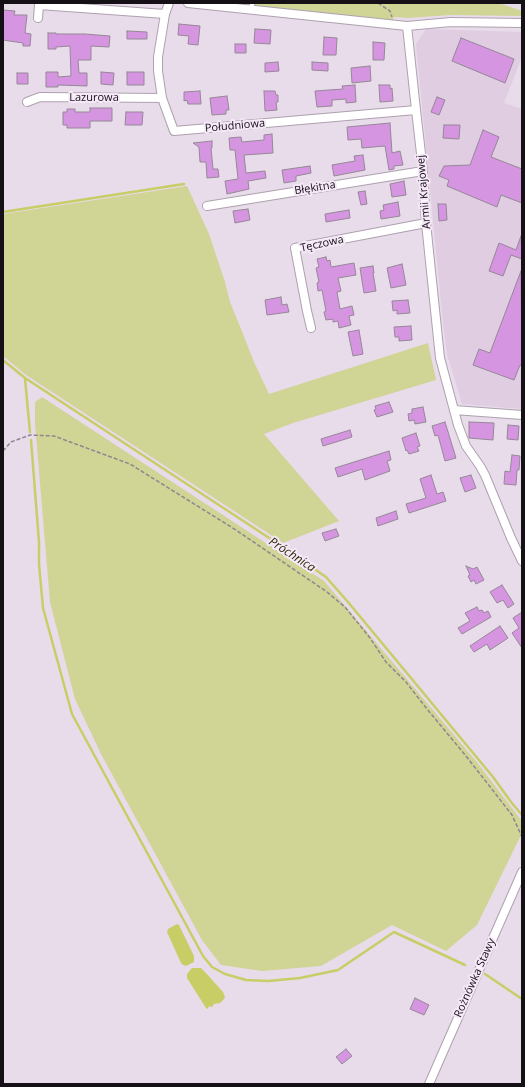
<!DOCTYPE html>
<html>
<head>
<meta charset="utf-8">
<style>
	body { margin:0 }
	#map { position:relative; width:525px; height:1087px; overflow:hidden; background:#e8dbea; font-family:"Open Sans",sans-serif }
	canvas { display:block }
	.frame { position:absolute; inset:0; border:4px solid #141015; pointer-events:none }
</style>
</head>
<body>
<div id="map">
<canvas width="525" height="1087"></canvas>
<div class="frame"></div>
</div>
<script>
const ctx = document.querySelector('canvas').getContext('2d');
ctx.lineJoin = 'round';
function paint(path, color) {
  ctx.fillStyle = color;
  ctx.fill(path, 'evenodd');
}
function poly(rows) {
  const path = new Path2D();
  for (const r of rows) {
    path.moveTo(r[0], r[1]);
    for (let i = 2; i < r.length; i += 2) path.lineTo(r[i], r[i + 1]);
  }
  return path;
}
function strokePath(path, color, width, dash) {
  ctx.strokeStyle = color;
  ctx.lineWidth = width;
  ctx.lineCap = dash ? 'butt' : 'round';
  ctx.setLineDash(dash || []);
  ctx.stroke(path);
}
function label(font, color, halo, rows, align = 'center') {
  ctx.font = font + ' "Open Sans",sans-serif';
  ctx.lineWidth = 4;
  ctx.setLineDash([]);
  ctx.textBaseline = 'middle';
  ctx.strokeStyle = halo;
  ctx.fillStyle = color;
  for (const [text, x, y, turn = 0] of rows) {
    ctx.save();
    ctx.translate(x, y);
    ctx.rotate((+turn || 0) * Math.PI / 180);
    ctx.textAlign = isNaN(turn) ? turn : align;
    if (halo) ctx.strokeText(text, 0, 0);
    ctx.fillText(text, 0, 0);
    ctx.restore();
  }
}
paint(poly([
	[426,29,522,32,522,57,504,103,522,109,522,409,462,404,447,354,443,323,416,44]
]), '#e0cde2');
paint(poly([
	[254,3,499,3,522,11,522,16,450,15,408,18,394,17,393,20,253,6],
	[187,186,209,234,225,282,230,302,241,329,254,362,269,394,428,343,436,380,293,423,264,434,339,521,283,543,26,375,3,356,3,214],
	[42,397,324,581,476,761,522,821,522,833,477,925,446,951,392,925,321,966,262,971,221,965,202,940,101,754,75,699,50,602,35,424,35,402]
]), '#d0d495');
paint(poly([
	[177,924,179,925,194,956,194,962,186,966,183,965,181,963,167,932,168,929],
	[192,968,201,968,206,973,223,992,225,997,224,999,220,1003,214,1004,212,1007,209,1006,208,1009,206,1008,187,978,187,974]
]), '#c8cd66');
strokePath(poly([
	[3,212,184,184],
	[3,360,25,378,283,547,326,577,348,602,493,777,511,802,522,815],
	[25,379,30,432],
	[31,440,39,542,39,564,43,608,72,714,203,956,212,967,225,974,246,980,268,981,300,978,338,970,394,932,465,965],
	[485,974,522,999]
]), '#c8cd66', 2.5);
const building = poly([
	[3,10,15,11,14,15,27,15,25,33,31,34,30,46,23,46,23,43,3,40,3,10],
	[179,24,200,26,198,45,188,44,189,36,178,35,179,24],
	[255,29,271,30,270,44,254,43,255,29],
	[127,31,147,32,147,39,127,39,127,31],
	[48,33,56,33,56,34,85,34,110,36,109,47,91,46,91,60,78,60,79,73,87,73,87,86,58,85,58,87,46,87,46,72,58,72,58,77,71,76,70,46,56,47,56,49,48,49,48,33],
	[324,37,337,38,336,55,323,55,324,37],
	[461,38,514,59,505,83,452,61,461,38],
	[373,42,385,43,384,60,373,60,373,42],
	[235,44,246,44,246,53,235,53,235,44],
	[278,62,279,71,265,72,265,63,278,62],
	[312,62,328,63,328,71,312,70,312,62],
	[370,66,371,81,352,83,351,68,370,66],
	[101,72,114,73,113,85,101,84,101,72],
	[127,72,144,72,144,85,127,85,127,72],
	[17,73,28,73,28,84,17,84,17,73],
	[355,85,356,102,346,103,346,99,332,100,332,106,317,107,315,91,343,89,342,86,355,85],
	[379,85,390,85,390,89,392,88,393,101,380,102,379,85],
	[200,91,201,104,188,104,187,100,184,101,184,92,200,91],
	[264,91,275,91,276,95,278,95,278,102,276,102,277,110,265,111,264,91],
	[227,96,229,110,226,110,226,114,212,115,210,98,227,96],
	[437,97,445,100,439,115,431,112,437,97],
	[90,108,112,108,112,121,90,121,90,128,67,128,67,125,63,125,63,112,67,112,67,109,75,109,75,112,90,112,90,108],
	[126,112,143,112,142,125,125,125,126,112],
	[390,123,392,153,400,151,403,165,394,166,394,169,389,170,385,146,362,148,361,139,348,140,347,127,390,123],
	[444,125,460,125,459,139,443,138,444,125],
	[483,130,499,137,491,157,522,169,522,203,501,195,497,207,447,186,449,180,439,176,444,166,470,165,483,130],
	[272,134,273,153,244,155,246,173,265,171,266,178,248,181,249,189,227,194,225,181,238,179,235,150,230,150,229,138,241,137,242,142,264,140,264,135,272,134],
	[212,141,212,148,211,148,213,169,218,169,219,177,207,178,206,162,200,162,199,147,193,143,212,141],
	[363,155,365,170,334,176,332,165,355,161,354,156,363,155],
	[310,166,311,173,296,176,296,181,284,183,282,170,310,166],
	[404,181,406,195,392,197,390,184,404,181],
	[365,191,367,204,361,205,358,192,365,191],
	[398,202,400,216,381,219,380,211,384,210,383,205,398,202],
	[438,204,446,204,447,220,439,221,438,204],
	[248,209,250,220,235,223,233,211,248,209],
	[349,210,350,218,326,222,325,214,349,210],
	[521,236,522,259,511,255,503,276,489,271,499,243,516,250,521,236],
	[326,257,327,261,330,260,331,267,354,263,356,275,338,278,341,291,337,292,340,309,352,306,354,315,349,316,351,325,339,328,338,321,333,322,333,319,326,320,324,312,326,311,322,290,318,291,317,283,319,282,316,268,319,267,317,259,326,257],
	[402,264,406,285,391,288,387,268,402,264],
	[373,266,374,273,373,273,376,291,364,293,360,268,373,266],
	[521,271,522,366,520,365,514,380,473,365,479,349,490,353,521,271],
	[281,297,282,305,287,304,289,312,267,315,265,300,281,297],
	[408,300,410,313,397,314,397,310,393,311,392,301,408,300],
	[411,326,412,340,399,341,399,337,395,337,394,327,411,326],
	[359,330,363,354,353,356,348,332,359,330],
	[389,402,393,412,377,417,374,410,376,409,375,406,389,402],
	[423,407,426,422,415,424,414,420,409,421,408,414,412,413,412,409,423,407],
	[445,422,456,458,445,461,438,435,435,436,432,426,445,422],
	[469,422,494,423,493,440,469,438,469,422],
	[508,425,519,426,518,440,507,439,508,425],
	[350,430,352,437,323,446,321,439,350,430],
	[416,433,420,446,417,447,419,451,409,454,407,450,406,451,402,438,416,433],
	[389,451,391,460,387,461,390,471,365,480,362,469,338,477,335,468,389,451],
	[512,455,520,456,519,470,517,470,516,485,504,484,505,471,510,472,512,455],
	[431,475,437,494,443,492,446,501,409,513,406,504,426,498,420,479,431,475],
	[471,475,476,488,465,492,460,478,471,475],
	[396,511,398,519,378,526,376,518,396,511],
	[336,529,339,536,325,541,322,533,336,529],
	[466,566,473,569,477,567,484,580,476,584,474,580,471,582,468,576,470,575,466,566],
	[502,585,514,604,508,608,503,600,497,603,490,592,502,585],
	[477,607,479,611,482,610,484,613,488,611,491,617,462,634,458,628,470,621,465,613,477,607],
	[522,612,522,648,512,633,519,628,513,618,522,612],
	[500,626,508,638,490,650,487,644,474,652,470,646,500,626],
	[415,998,429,1005,424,1015,410,1009,415,998],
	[346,1049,352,1056,342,1064,336,1057,346,1049]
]);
paint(building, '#d695e1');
strokePath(building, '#948896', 1);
const lane = poly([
	[250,9,253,3]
]);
const street = poly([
	[188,3,407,26,416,110,423,171,426,223,440,358,458,425,466,446,480,466,485,475,511,538,522,561],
	[165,14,158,57,158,71,162,98,174,131,416,110],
	[38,18,39,5,165,14,169,3],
	[407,26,451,22,522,23],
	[27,102,40,97,162,98],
	[207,206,423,171],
	[311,328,307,311,295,248,426,223],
	[454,410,522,415],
	[429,1084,522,872]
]);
strokePath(lane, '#aea1af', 6);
strokePath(street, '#aea1af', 10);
strokePath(poly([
	[378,3,390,11,392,17],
	[3,451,11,442,30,435,54,436,130,464,236,530,327,592,345,607,370,638,386,662,406,682,427,709,466,756,512,815,522,837]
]), '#8f8690', 1.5, [4, 2]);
strokePath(lane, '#fff', 4);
strokePath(street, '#fff', 8);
label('11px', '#141015', '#f6e8f8', [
	["Lazurowa",94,98],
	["Południowa",235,126,-5],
	["Błękitna",315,188,-9],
	["Armii Krajowej",424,192,-95],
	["Tęczowa",322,244,-12],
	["Rożnówka Stawy",475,978,-66]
]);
label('italic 12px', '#2a2b00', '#f6e8f8', [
	["Próchnica",292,555,33]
]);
</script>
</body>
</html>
